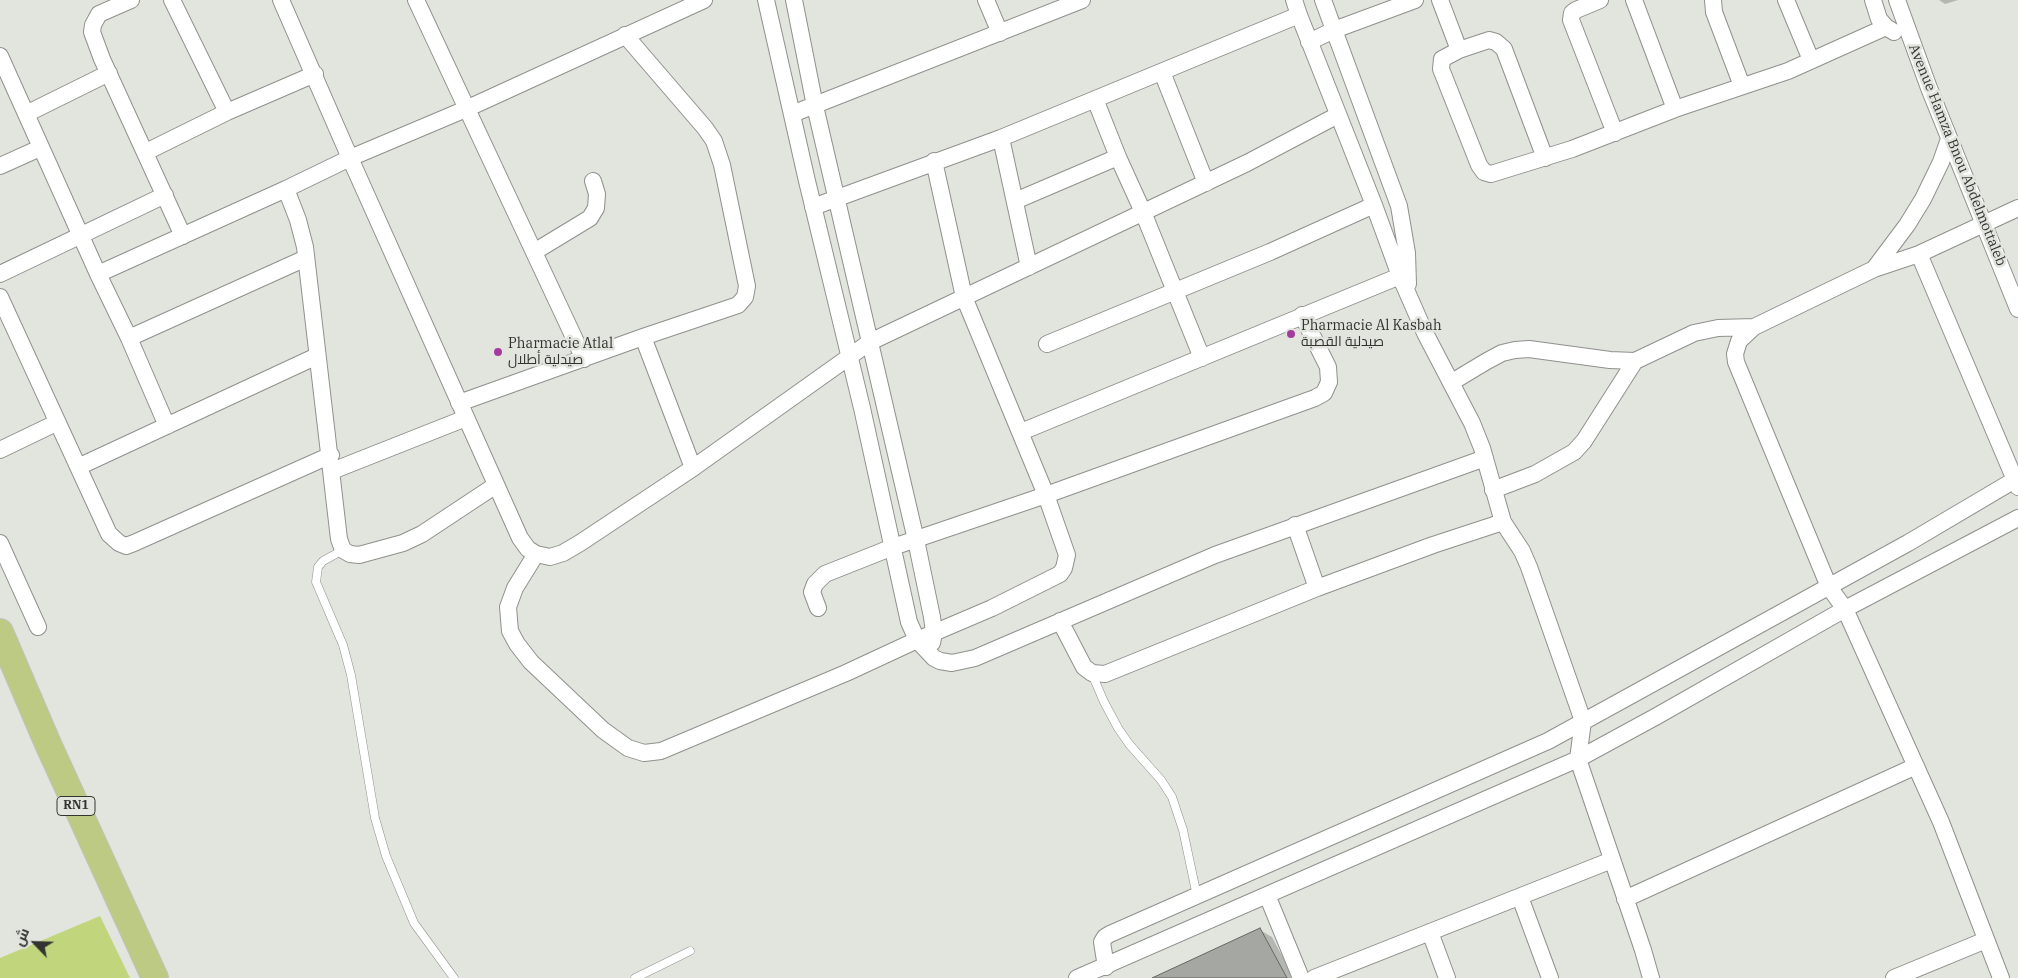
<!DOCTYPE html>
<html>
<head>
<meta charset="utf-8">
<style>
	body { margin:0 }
	#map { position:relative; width:2018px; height:978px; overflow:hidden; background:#e2e4de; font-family:"IBM Plex Serif",Cairo,serif }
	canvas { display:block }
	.north { position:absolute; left:10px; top:918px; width:50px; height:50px; -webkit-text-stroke:4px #e2e4de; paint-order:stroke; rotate:294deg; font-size:14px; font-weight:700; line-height:20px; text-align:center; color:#333431 }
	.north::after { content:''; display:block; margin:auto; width:18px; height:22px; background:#333431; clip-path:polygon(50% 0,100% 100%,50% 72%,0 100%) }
</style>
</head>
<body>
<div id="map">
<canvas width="2018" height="978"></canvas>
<div class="north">ش</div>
</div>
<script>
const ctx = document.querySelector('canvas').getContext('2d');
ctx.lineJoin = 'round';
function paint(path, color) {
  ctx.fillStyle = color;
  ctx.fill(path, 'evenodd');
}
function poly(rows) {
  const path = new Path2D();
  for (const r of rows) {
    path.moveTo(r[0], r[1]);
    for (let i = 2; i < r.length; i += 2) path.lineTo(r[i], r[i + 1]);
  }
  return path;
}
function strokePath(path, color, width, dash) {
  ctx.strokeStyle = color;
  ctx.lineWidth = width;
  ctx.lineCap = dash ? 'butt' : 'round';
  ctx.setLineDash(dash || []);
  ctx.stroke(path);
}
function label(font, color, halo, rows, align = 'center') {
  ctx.font = font + ' "IBM Plex Serif",Cairo,serif';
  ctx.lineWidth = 5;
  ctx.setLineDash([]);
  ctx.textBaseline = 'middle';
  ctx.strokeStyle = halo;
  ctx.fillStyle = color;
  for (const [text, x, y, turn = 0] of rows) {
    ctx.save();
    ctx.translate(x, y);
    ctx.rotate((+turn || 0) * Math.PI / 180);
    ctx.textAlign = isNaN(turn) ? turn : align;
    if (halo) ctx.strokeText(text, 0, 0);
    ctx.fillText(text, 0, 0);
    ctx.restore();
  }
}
paint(poly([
	[100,916,130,978,0,978,0,958]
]), '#c0d57c');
paint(poly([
	[1939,0,1958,0,1945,4],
	[1260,930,1272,937,1294,978,1155,978]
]), '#0003');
const building = poly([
	[1260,928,1287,978,1152,978,1260,928]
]);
paint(building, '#a5a7a2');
strokePath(building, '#666762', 1);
const service = poly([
	[343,550,323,561,318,567,316,582,343,645,351,675,375,818,386,856,414,923,454,978],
	[1092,674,1104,702,1118,728,1129,744,1161,780,1172,797,1183,830,1197,896],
	[635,978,690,951]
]);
const minor = poly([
	[131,0,99,14,93,25,92,32,102,59,183,236],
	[172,0,227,112],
	[281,0,350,158,520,538,528,549,536,554,550,557,563,553,580,543,693,468,870,342,1247,163,1338,115],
	[416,0,584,359],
	[766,0,807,181,862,408,909,622,917,640,934,658,940,661,952,663,975,658,1215,555,1485,458],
	[794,0,815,106,916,540,932,617,934,633,932,643],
	[986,0,1000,33],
	[1323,0,1399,206,1407,253,1408,284],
	[1440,0,1459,50,1442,59,1441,69,1479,165,1484,172,1491,174,1572,149,1675,109,1788,71,1886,27],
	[1600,0,1576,10,1572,13,1571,20,1615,133],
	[1634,0,1675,109],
	[1713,0,1714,12,1742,86],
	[1786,0,1811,60],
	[1873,0,1879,19,1886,27,1894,32],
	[1897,0,1929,88,2018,309],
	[1299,15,1374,205,1400,276,1425,333,1472,423,1482,448,1503,522],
	[1309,42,1334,30,1415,0],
	[1459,50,1489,40,1496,42,1504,49,1545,158],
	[0,56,98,274,129,338,167,426],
	[1162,72,1206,183],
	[1095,99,1118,157,1143,212,1202,358],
	[26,114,109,73],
	[792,114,1082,0],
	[1001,138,1029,267],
	[146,152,227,112,315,74],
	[0,166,40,148],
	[286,189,298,220,305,247,339,539,343,550,350,554,359,555,403,543,422,534,496,485],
	[1015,201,1118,157],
	[813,207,1001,138,1299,15,1294,0],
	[534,252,590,218,596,208,597,194,593,181],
	[1919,254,2018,487],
	[1874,269,1907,225,1923,199,1941,162,1949,139],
	[0,274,165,195],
	[98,274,286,189,350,158,466,109,704,0],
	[0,297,109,534,119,543,126,546,134,543,331,455],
	[643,337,693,468],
	[129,338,306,258],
	[1047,344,1270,252,1374,205],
	[1452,382,1487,361,1502,353,1515,350,1529,349,1610,360,1635,361,1694,333,1718,328,1754,327],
	[459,403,643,337,738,305,745,297,747,286,722,165,714,141,705,128,625,35],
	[1021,432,1400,276],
	[0,450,56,423],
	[78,467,317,356],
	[332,471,466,418],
	[1493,490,1535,474,1574,452,1584,441,1635,361],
	[1295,525,1317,588],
	[0,543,38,627],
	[536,554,515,588,508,607,510,631,517,644,531,662,603,730,628,748,644,753,661,751,846,673,917,640,992,608,1060,574,1064,568,1067,555,1046,495,1315,398,1324,393,1329,382,1328,367,1302,315],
	[818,608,812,592,815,584,825,574,893,547,1046,495,964,297,934,161],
	[1060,621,1084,667,1092,673,1105,674,1317,588,1433,545,1503,522,1522,551,1529,567,1583,721,1578,759,1643,950,1651,978],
	[1267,895,1301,978],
	[1520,897,1550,978],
	[1625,899,1916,766],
	[1430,932,1447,978],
	[1106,967,1102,942,1105,937,1110,934,1548,741,1908,543,2018,478],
	[1077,978,1578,759,1657,716,1845,609,2018,518],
	[1314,978,1612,860],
	[1894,978,1986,940],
	[2001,978,1941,822,1845,609,1829,587,1736,362,1735,354,1739,341,1754,327,1874,269,1919,254,2018,208]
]);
const primary = poly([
	[0,632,48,744,155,978]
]);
strokePath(service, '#8f918c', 9);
strokePath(minor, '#8f918c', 18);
strokePath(primary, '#c2c2c1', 28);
strokePath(service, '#fff', 8);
strokePath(minor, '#fff', 16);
strokePath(primary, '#bcca83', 26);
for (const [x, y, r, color] of [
	[1291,334,5,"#a33b9e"],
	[498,352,5,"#a33b9e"]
]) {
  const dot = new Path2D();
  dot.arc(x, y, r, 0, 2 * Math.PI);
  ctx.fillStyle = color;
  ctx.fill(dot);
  strokePath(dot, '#e2e4de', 2);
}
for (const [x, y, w] of [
	[76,806,38]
]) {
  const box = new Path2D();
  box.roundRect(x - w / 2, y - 9.5, w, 19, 4);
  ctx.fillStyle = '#e2e4de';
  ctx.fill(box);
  strokePath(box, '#333431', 1);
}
label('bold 12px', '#333431', null, [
	["RN1",76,806]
]);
label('14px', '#333431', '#e2e4de', [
	["Avenue Hamza Bnou Abdelmottaleb",1957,155,68]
]);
label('14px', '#333431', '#e2e4de', [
	["Pharmacie Al Kasbah",1301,326],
	["صيدلية القصبة",1301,342],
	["Pharmacie Atlal",508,344],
	["صيدلية أطلال",508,360]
], 'left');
</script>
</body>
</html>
